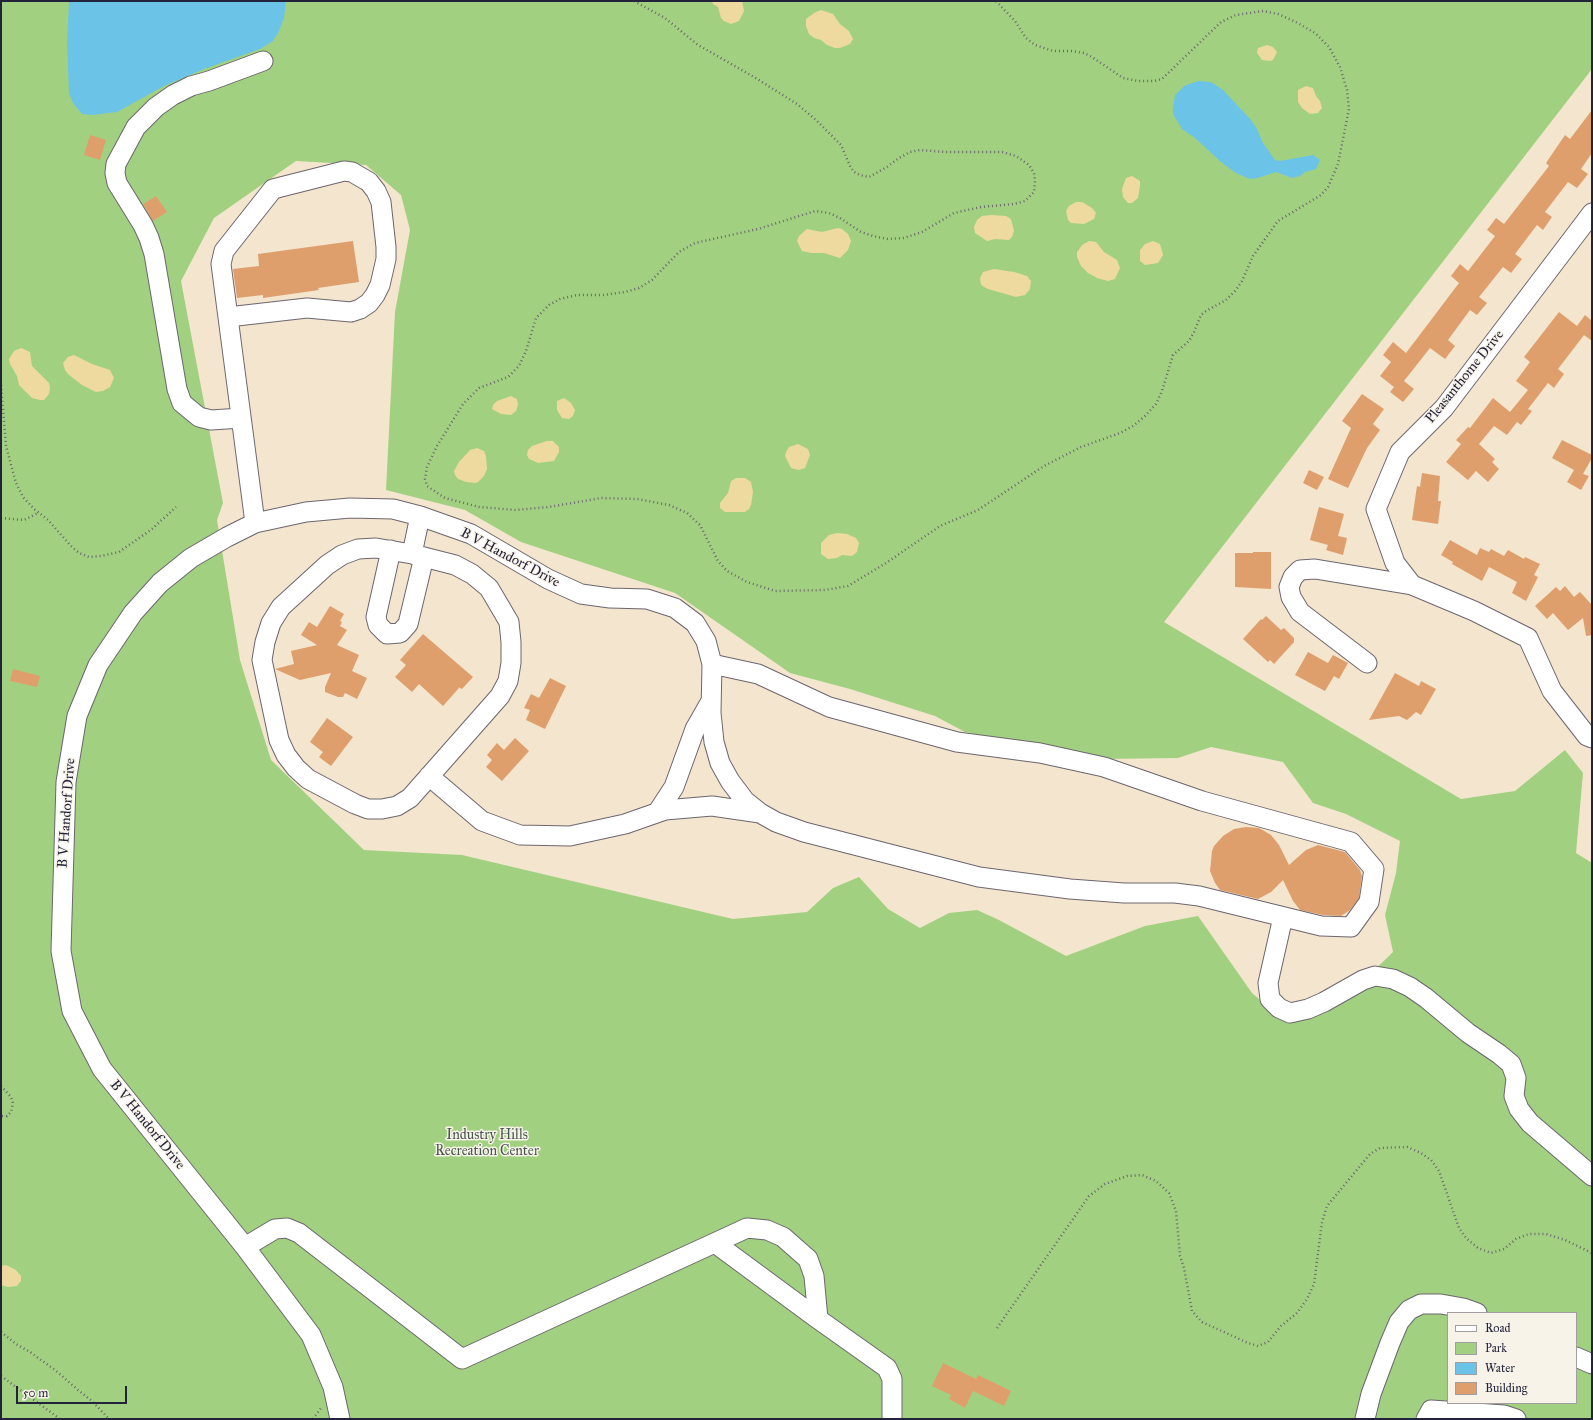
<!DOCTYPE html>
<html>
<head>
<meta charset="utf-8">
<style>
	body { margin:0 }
	#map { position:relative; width:1593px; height:1420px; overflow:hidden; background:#f4e5ce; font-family:"IM FELL Great Primer",serif }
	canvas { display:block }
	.frame { position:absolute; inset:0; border:2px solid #22223b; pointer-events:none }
	.legend { position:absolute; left:1447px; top:1312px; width:130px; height:92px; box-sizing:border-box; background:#f7f3e8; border:1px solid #a29fa3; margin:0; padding:5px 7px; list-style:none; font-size:12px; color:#22223b }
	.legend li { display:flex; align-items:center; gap:8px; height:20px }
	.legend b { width:20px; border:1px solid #a29fa3 }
	.scale { position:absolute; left:16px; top:1386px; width:111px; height:18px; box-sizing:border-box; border:2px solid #22223b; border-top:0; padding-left:5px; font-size:12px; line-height:14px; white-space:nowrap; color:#22223b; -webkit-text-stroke:3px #f7f3e8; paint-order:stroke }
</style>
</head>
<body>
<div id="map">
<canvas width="1593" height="1420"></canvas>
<div class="frame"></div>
<ul class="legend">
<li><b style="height:5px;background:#fff"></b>Road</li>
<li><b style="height:11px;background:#a1d180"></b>Park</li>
<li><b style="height:11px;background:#6bc4e8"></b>Water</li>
<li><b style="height:11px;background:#df9f6d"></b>Building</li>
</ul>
<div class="scale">50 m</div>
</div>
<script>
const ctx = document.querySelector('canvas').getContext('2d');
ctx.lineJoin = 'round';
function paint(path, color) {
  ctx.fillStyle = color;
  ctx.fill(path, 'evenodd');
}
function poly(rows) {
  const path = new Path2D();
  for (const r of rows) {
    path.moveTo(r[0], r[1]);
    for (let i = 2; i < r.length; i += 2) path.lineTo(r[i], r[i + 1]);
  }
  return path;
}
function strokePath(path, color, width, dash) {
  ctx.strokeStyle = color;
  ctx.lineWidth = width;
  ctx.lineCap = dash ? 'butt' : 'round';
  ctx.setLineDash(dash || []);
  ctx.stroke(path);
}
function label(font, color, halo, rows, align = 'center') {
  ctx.font = font + ' "IM FELL Great Primer",serif';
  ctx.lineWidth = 3;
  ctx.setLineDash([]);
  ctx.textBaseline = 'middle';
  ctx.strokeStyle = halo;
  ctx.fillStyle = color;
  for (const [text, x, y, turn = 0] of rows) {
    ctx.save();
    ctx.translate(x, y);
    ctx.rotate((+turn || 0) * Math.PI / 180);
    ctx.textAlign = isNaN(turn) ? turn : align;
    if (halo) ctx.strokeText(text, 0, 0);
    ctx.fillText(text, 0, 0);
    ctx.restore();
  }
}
paint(poly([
	[1,1,1592,1,1592,69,1164,622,1461,799,1515,791,1565,750,1583,773,1576,853,1592,863,1592,1419,1,1419],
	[296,161,366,165,401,195,410,230,395,312,386,490,465,510,521,542,675,593,790,673,850,689,935,716,965,732,1102,759,1178,758,1211,747,1283,762,1313,803,1346,814,1400,841,1396,873,1385,915,1393,952,1342,1002,1273,1011,1252,993,1198,916,1145,926,1066,956,999,920,977,910,949,913,920,928,888,909,859,877,833,888,807,912,733,919,462,855,364,850,271,760,240,660,217,520,223,503,181,281,214,218],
	[1448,1313,1576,1313,1576,1403,1448,1403]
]), '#a1d180');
paint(poly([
	[712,1,742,1,744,11,739,21,731,24,724,21,721,18,718,7,713,4],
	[821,10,833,14,840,24,849,31,853,39,850,44,840,48,835,48,827,45,821,40,814,38,809,34,806,26,806,19,814,13],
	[1267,45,1273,47,1277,52,1273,60,1270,61,1262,60,1257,53,1258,48],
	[1306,86,1313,88,1316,96,1320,101,1322,108,1318,113,1310,114,1302,108,1298,102,1298,90],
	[1132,176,1140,181,1140,186,1138,198,1132,203,1128,203,1123,197,1122,189,1126,178],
	[1076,202,1082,202,1092,208,1096,213,1094,219,1084,224,1071,223,1068,220,1066,211,1069,206],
	[992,215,1006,216,1011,219,1014,231,1012,237,1009,240,995,239,987,241,975,233,974,227,977,220,982,216],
	[838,228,842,229,848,234,851,241,848,250,840,258,824,253,811,253,802,251,797,241,799,236,807,229,822,232],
	[1089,241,1096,242,1104,252,1117,260,1120,268,1115,279,1108,281,1097,278,1088,273,1081,266,1077,257,1077,252,1082,245],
	[1153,241,1160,244,1163,255,1158,263,1145,265,1140,261,1140,250,1145,244],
	[994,269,1014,272,1027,276,1031,281,1030,289,1025,295,1016,297,988,289,981,285,980,278,983,272],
	[21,348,30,352,32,366,49,383,50,387,49,394,44,400,40,400,32,398,19,385,17,376,10,364,9,359,14,351],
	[74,355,92,364,110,370,114,378,110,387,103,391,96,392,82,385,68,374,65,370,63,363,68,357],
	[511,396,517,399,518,405,516,411,511,415,501,414,492,409,493,405,497,401],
	[564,398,571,403,575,410,573,416,569,419,562,418,557,410,557,401],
	[547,441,553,441,559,447,559,452,554,461,538,463,529,459,527,455,528,450,532,446],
	[798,444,808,449,810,455,805,468,799,470,791,468,785,456,786,452,789,447],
	[477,448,484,451,486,456,487,469,484,476,478,482,475,483,466,482,458,479,455,475,454,471,459,462,470,450],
	[736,478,745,478,751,482,753,492,751,505,749,509,745,512,725,512,720,508,720,503,728,493,731,481],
	[837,533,847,534,856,538,859,543,857,552,852,556,842,555,837,558,828,559,821,554,821,543,829,535],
	[6,1265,16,1270,21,1276,21,1281,17,1286,8,1287,1,1285,1,1266]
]), '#eeda9e');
paint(poly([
	[69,1,286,1,284,18,278,33,273,41,260,49,204,69,164,86,117,112,93,115,82,114,73,103,69,93,67,44],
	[1198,81,1211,82,1223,90,1251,120,1257,129,1263,143,1275,160,1280,161,1313,155,1320,160,1316,169,1305,172,1300,176,1292,178,1276,172,1258,178,1250,179,1236,173,1221,162,1195,138,1182,129,1173,114,1173,108,1175,95,1184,86]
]), '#6bc4e8');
paint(poly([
	[1592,110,1592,153,1581,169,1588,174,1577,188,1568,182,1545,212,1552,217,1543,230,1537,225,1515,254,1522,259,1511,273,1503,267,1479,297,1487,303,1477,315,1470,310,1448,340,1455,346,1445,359,1430,348,1404,381,1414,389,1403,402,1390,392,1394,387,1380,376,1391,362,1383,355,1393,342,1406,353,1459,283,1451,276,1460,264,1468,271,1495,236,1487,230,1496,218,1504,224,1549,166,1546,163,1565,135,1570,139],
	[90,135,106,140,100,160,84,155],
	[156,196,167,212,153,221,143,204],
	[353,241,359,282,318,288,319,290,263,298,263,295,237,298,233,269,259,266,258,254],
	[1559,312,1577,326,1585,315,1592,321,1592,341,1584,335,1558,369,1564,374,1554,388,1548,383,1528,409,1532,411,1521,425,1517,422,1507,435,1494,426,1479,444,1495,459,1492,462,1499,469,1488,482,1476,471,1468,480,1446,462,1461,444,1456,440,1468,427,1470,428,1493,398,1510,412,1528,390,1516,381,1530,362,1524,357],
	[1362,394,1384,409,1373,424,1380,430,1367,448,1348,488,1328,479,1351,428,1342,421],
	[1562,440,1592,455,1592,458,1583,474,1589,476,1581,490,1567,482,1574,470,1552,458],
	[1309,470,1324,477,1317,490,1303,483],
	[1422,473,1440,476,1438,501,1441,501,1438,524,1412,520,1417,486,1420,487],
	[1319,507,1344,514,1338,536,1347,538,1343,555,1326,550,1328,545,1310,540],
	[1450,540,1477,555,1480,548,1489,552,1491,549,1504,556,1508,550,1524,559,1525,557,1540,564,1534,575,1538,577,1526,601,1512,593,1517,582,1489,567,1482,581,1452,564,1453,562,1441,555],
	[1253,552,1271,552,1271,589,1235,587,1235,553,1253,553],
	[1565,586,1574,597,1580,592,1592,605,1592,635,1586,636,1583,618,1568,630,1553,613,1547,619,1535,606,1556,587,1560,591],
	[330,606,344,614,340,621,342,622,340,626,347,630,337,645,359,655,352,671,367,678,357,699,345,693,343,697,338,697,325,692,325,687,331,673,300,680,275,669,294,664,291,651,317,645,301,635,309,622,317,627],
	[1266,616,1281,630,1284,628,1294,638,1294,642,1274,664,1270,660,1268,662,1243,639,1261,619,1262,620],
	[423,634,473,677,462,689,458,687,459,688,443,706,419,684,412,692,395,677,406,665,400,660],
	[1308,652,1328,663,1333,655,1348,663,1339,679,1334,676,1325,691,1295,675],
	[13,669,40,676,37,687,10,681],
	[1395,673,1419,686,1421,681,1436,689,1421,715,1416,712,1407,720,1399,716,1369,720],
	[550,678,566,686,545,729,526,720,530,710,524,708,531,694,539,698],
	[327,718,353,737,331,766,319,757,323,752,310,742],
	[515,738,529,751,502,781,486,767,492,760,487,755,497,743,504,750],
	[1246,827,1259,828,1271,835,1279,845,1289,865,1306,850,1318,845,1345,852,1360,870,1362,876,1359,898,1350,910,1341,916,1323,915,1300,910,1293,901,1283,880,1271,892,1258,899,1220,890,1215,883,1210,871,1212,851,1214,846,1223,836,1234,829],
	[943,1363,976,1379,978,1375,1011,1391,1004,1406,973,1391,965,1408,949,1399,951,1395,932,1386]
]), '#df9f6d');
const minor = poly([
	[1592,213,1444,408,1400,452,1376,509,1395,563,1412,585,1474,611,1528,638,1552,691,1587,736,1592,738],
	[228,317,307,308,351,312,360,309,369,303,375,295,380,285,386,259,386,247,381,202,376,191,369,182,352,172,344,171,273,189,224,251,221,264,255,523],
	[241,418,211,420,199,417,182,403,177,389,154,254,149,238,143,225,117,183,115,173,116,164,136,127,156,107,173,95,191,86,209,81,263,61],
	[376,548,412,554,455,565,472,574,489,588,509,622,511,642,511,663,508,681,500,696,410,798,397,806,382,809,368,809,355,804,308,779,296,768,286,755,279,740,262,660,265,642,271,623,281,607,327,565,342,555,358,549,376,548],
	[391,550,376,617,378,625,387,634,400,633,408,624,424,557],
	[412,554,420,516],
	[1367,663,1300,612,1291,597,1289,587,1293,577,1300,570,1315,569,1412,585],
	[429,776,482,821,520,835,570,836,625,824,665,810,712,806,760,813],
	[657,813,674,787,695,729,711,701],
	[1283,917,1268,983,1270,999,1279,1008,1290,1013,1308,1009,1324,1002,1363,980,1375,976,1393,979,1410,987,1426,998,1468,1033,1499,1054,1511,1064,1516,1078,1514,1096,1519,1109,1530,1123,1592,1176],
	[715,1243,818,1319],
	[245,1247,275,1229,287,1228,299,1233,462,1359,747,1228,767,1230,783,1237,808,1259,814,1276,818,1319,887,1368,892,1379,892,1419],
	[1576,1357,1592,1364],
	[340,1419,333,1387,311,1335,245,1247,102,1069,72,1011,61,951,66,782,77,716,98,665,133,613,160,583,191,558,227,537,255,523,306,512,350,508,393,509,420,516,471,534,548,579,581,594,610,598,647,599,675,608,695,623,706,641,712,664,711,713,714,742,720,763,730,781,745,801,760,813,776,822,804,832,979,877,1070,889,1124,893,1175,893,1199,896,1321,926,1351,927,1369,902,1374,869,1351,842,1202,801,1104,767,1040,753,957,742,829,707,758,674,712,664],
	[1365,1419,1371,1394,1390,1343,1399,1322,1409,1310,1421,1304,1441,1304,1463,1308,1477,1313],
	[1426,1419,1431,1410,1504,1415,1516,1419]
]);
strokePath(minor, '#6c666e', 21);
strokePath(poly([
	[634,1,665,18,698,45,754,77,797,104,816,120,841,145,850,166,854,172,860,175,869,177,887,167,899,158,910,152,920,150,946,152,1002,152,1016,156,1029,165,1034,173,1035,181,1034,192,1025,201,1014,204,981,207,954,213,922,232,904,238,888,239,873,236,861,232,840,218,829,213,815,211,758,229,695,243,679,252,652,280,639,288,625,292,603,295,577,295,560,299,549,305,536,318,526,351,519,366,508,377,479,388,463,404,437,446,427,467,425,479,427,486,445,498,479,507,516,510,549,507,601,498,637,499,669,505,687,513,700,525,718,561,727,571,747,582,775,591,825,590,848,586,886,563,940,526,978,510,1044,466,1081,447,1120,433,1133,426,1145,416,1156,404,1162,391,1173,355,1189,341,1194,332,1201,315,1206,311,1226,300,1235,291,1242,281,1253,256,1278,221,1321,195,1328,187,1338,164,1349,109,1347,90,1340,67,1329,47,1315,33,1296,22,1278,14,1263,11,1236,15,1221,22,1162,79,1154,81,1138,81,1123,78,1092,57,1084,53,1071,51,1053,51,1035,45,1026,38,1015,21,996,1],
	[1,385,6,446,16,483,23,497,34,509,48,520,71,546,79,553,89,557,101,556,119,552,152,529,176,507],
	[1,518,24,520,38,513],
	[1,1086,11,1097,13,1103,11,1112,7,1116,1,1116],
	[997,1328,1089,1196,1105,1184,1127,1176,1142,1175,1156,1181,1169,1193,1176,1211,1180,1256,1184,1268,1192,1311,1202,1322,1248,1343,1258,1346,1268,1342,1281,1326,1297,1313,1307,1299,1314,1284,1322,1222,1327,1206,1370,1154,1380,1148,1407,1147,1421,1153,1431,1160,1439,1171,1459,1228,1466,1238,1478,1248,1491,1253,1504,1249,1516,1239,1529,1234,1546,1234,1565,1240,1592,1253],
	[1,1332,16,1344,30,1352,55,1370,78,1390,92,1401,109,1419],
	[1,1376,60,1419],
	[313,1419,321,1408]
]), '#6c666e', 2.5, [1, 3]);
strokePath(minor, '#fff', 19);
label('14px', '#22223b', '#f7f3e8', [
	["Pleasanthome Drive",1465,377,-51],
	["B V Handorf Drive",510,558,28],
	["B V Handorf Drive",67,813,-86],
	["B V Handorf Drive",147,1125,51]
]);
label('14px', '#485750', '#f7f3e8', [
	["Industry Hills",487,1136],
	["Recreation Center",487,1152]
]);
</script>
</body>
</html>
